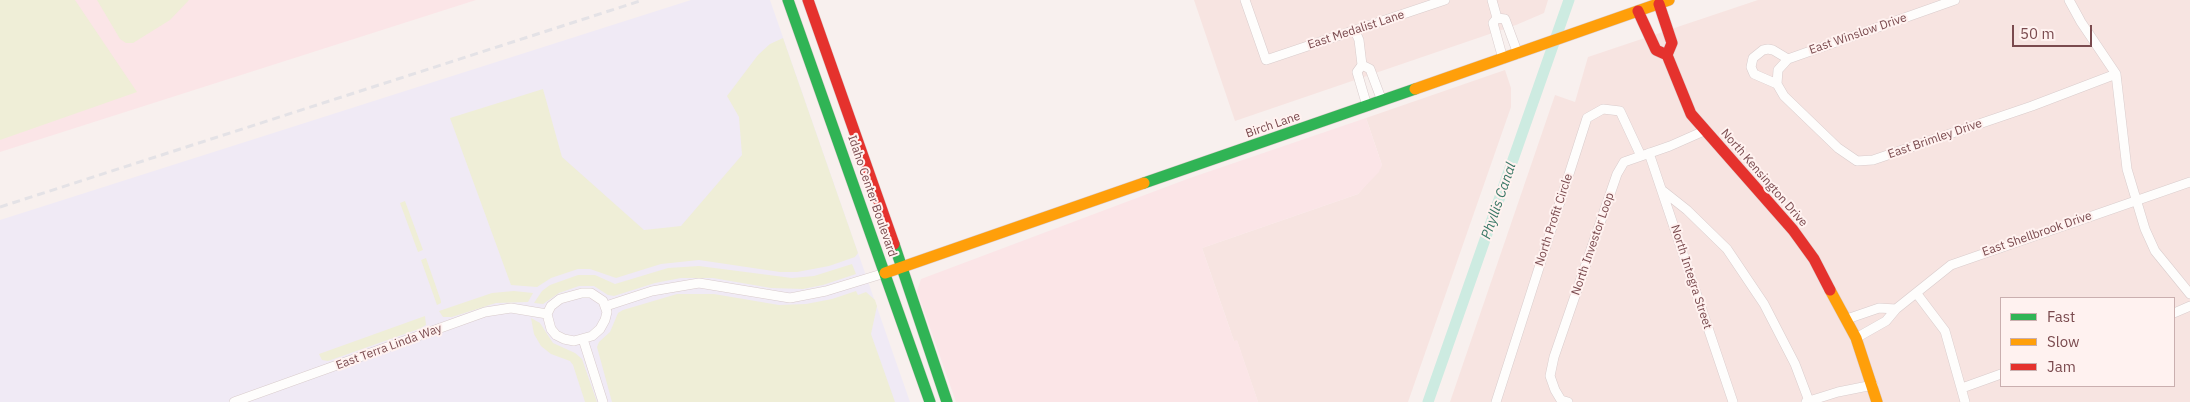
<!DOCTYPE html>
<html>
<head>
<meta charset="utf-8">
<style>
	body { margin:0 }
	#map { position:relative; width:2190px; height:402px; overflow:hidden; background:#f8f0ee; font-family:"IBM Plex Sans",sans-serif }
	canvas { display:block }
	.legend { position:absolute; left:2000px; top:297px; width:175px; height:90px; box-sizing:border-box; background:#fff2f0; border:1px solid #caafaf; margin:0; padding:6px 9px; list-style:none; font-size:15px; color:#7a4a4e }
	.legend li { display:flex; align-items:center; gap:10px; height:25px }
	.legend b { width:25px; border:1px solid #caafaf }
	.scale { position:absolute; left:2012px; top:25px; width:80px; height:22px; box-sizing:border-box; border:2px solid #7a4a4e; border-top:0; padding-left:6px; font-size:15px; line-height:18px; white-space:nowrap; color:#7a4a4e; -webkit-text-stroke:4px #fff2f0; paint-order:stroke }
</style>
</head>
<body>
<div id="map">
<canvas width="2190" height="402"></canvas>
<ul class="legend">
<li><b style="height:6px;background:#30b455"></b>Fast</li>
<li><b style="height:6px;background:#ff9f0a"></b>Slow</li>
<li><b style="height:6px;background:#e5322d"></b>Jam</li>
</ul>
<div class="scale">50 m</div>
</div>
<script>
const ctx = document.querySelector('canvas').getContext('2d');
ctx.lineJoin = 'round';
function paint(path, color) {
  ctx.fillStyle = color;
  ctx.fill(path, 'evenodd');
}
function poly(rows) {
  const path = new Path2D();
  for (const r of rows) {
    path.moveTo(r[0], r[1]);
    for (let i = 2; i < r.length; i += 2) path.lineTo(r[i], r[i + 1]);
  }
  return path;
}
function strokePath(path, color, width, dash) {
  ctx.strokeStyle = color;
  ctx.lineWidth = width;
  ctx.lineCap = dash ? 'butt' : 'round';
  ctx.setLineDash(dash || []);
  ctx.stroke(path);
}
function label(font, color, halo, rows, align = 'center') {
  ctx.font = font + ' "IBM Plex Sans",sans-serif';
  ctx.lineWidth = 4;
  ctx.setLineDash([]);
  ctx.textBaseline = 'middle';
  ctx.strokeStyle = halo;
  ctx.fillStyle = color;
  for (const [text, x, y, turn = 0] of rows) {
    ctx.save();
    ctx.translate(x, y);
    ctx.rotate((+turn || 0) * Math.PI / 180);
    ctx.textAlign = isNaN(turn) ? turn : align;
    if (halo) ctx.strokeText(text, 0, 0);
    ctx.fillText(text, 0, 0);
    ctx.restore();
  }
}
paint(poly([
	[1194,0,1548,0,1544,13,1516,25,1235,121],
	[1758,0,2190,0,2190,402,1450,402,1555,95,1575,102,1588,57],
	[2001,298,2174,298,2174,386,2001,386],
	[1505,70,1511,88,1511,107,1408,402,1258,402,1237,341,1234,341,1202,248,1358,194,1382,165,1366,118]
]), '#f7e4e1');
paint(poly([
	[0,0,476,0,0,152],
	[1366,118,1382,165,1379,172,1358,194,1202,248,1234,341,1237,340,1258,402,956,402,917,291,921,279,1190,178]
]), '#fbe5e7');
paint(poly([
	[691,0,770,0,910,402,0,402,0,220]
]), '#f0eaf5');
paint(poly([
	[0,0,75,0,137,92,0,140],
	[97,0,189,0,170,20,133,43,126,43,120,39],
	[783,38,858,253,855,257,829,266,797,272,780,272,699,260,661,264,616,278,590,269,578,269,551,278,537,287,511,285,450,118,543,89,562,157,644,230,681,226,742,155,739,117,727,96,758,55,770,44],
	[405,201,423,250,418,252,400,203],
	[426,258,441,301,441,303,437,305,421,260],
	[852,264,856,274,823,285,803,289,771,288,713,278,681,278,655,283,614,296,608,295,594,286,579,286,559,293,543,304,534,303,542,291,550,285,578,275,595,275,615,284,668,268,699,266,792,278,814,276],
	[514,291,533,293,528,302,496,303,452,317,443,317,439,311,492,293],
	[856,291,858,295,866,292,875,300,877,306,871,334,895,402,612,402,597,347,599,342,610,332,618,313,623,310,677,294,714,294,779,305,806,304,832,299],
	[425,316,426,325,419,329,328,361,322,360,319,354],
	[531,318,540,323,553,343,575,353,582,359,597,402,585,402,573,365,570,361,551,354,541,346,534,334]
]), '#efeed7');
strokePath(poly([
	[1428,402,1569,0]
]), '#cdebe1', 11);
const street = poly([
	[1245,0,1266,60,1445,0],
	[1492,0,1497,18],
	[2069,0,2081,22,2116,74,2127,169,2145,229,2155,251,2190,294],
	[1497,18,1505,19,1518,54],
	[1497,18,1493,23,1503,59],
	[1355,31,1359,40,1362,65,1357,72,1367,106],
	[1362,65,1370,69,1382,101],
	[1777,84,1784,96,1838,148,1857,161,1873,160,2032,106,2116,74],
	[1777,84,1778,70,1788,59,1955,0],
	[1777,84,1754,74,1751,67,1753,58,1763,50,1768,49,1773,50,1788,59],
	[1649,153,1733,402],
	[1663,191,1687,210,1727,249,1764,304,1795,364,1809,401],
	[582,293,591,293,603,301,607,312,605,320,600,329,592,336,574,341,564,339,556,335,551,329,547,314,551,306,560,299,582,293],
	[1917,294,1945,331,1965,402],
	[606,306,652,291,699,283,790,298,826,291,885,273],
	[2174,313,2190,306],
	[1847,319,1879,308,1896,309],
	[1856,338,1886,321,1896,309,1951,265,2190,182],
	[583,339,603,402],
	[1962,388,2001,374],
	[234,402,485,312,511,308,547,314],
	[1496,402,1587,118,1603,109,1620,111,1641,156],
	[1568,402,1561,400,1555,390,1550,376,1554,357,1617,174,1624,162,1670,146,1704,131],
	[1806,402,1838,392,1873,385]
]);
const fast = poly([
	[788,0,930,402],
	[1144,183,1415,89],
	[894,244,947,402]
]);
const slow = poly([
	[1415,89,1669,0],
	[885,273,1144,183],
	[1830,290,1856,338,1877,402]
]);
const jam = poly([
	[808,0,894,244],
	[1659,4,1672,43,1667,55,1691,114,1793,230,1814,259,1830,290],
	[1638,11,1656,50,1667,55]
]);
strokePath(street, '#d9cccc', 10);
strokePath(fast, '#dacbca', 12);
strokePath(slow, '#dacbca', 12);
strokePath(jam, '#dacbca', 12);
strokePath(street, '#fefdfc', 9);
strokePath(fast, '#30b455', 11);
strokePath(slow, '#ff9f0a', 11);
strokePath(jam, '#e5322d', 11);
strokePath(poly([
	[0,207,643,0]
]), '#e4e2e6', 3, [8, 5]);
label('12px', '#7a4a4e', '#fff2f0', [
	["East Medalist Lane",1356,30,-18],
	["East Winslow Drive",1858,34,-19],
	["Birch Lane",1273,125,-19],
	["East Brimley Drive",1935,139,-19],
	["North Kensington Drive",1764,178,49],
	["Idaho Center Boulevard",872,196,71],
	["North Profit Circle",1554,220,-72],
	["East Shellbrook Drive",2037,234,-19],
	["North Investor Loop",1593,244,-71],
	["North Integra Street",1691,277,72],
	["East Terra Linda Way",389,347,-20]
]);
label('italic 14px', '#3a7866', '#fff2f0', [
	["Phyllis Canal",1499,201,-71]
]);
</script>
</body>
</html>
